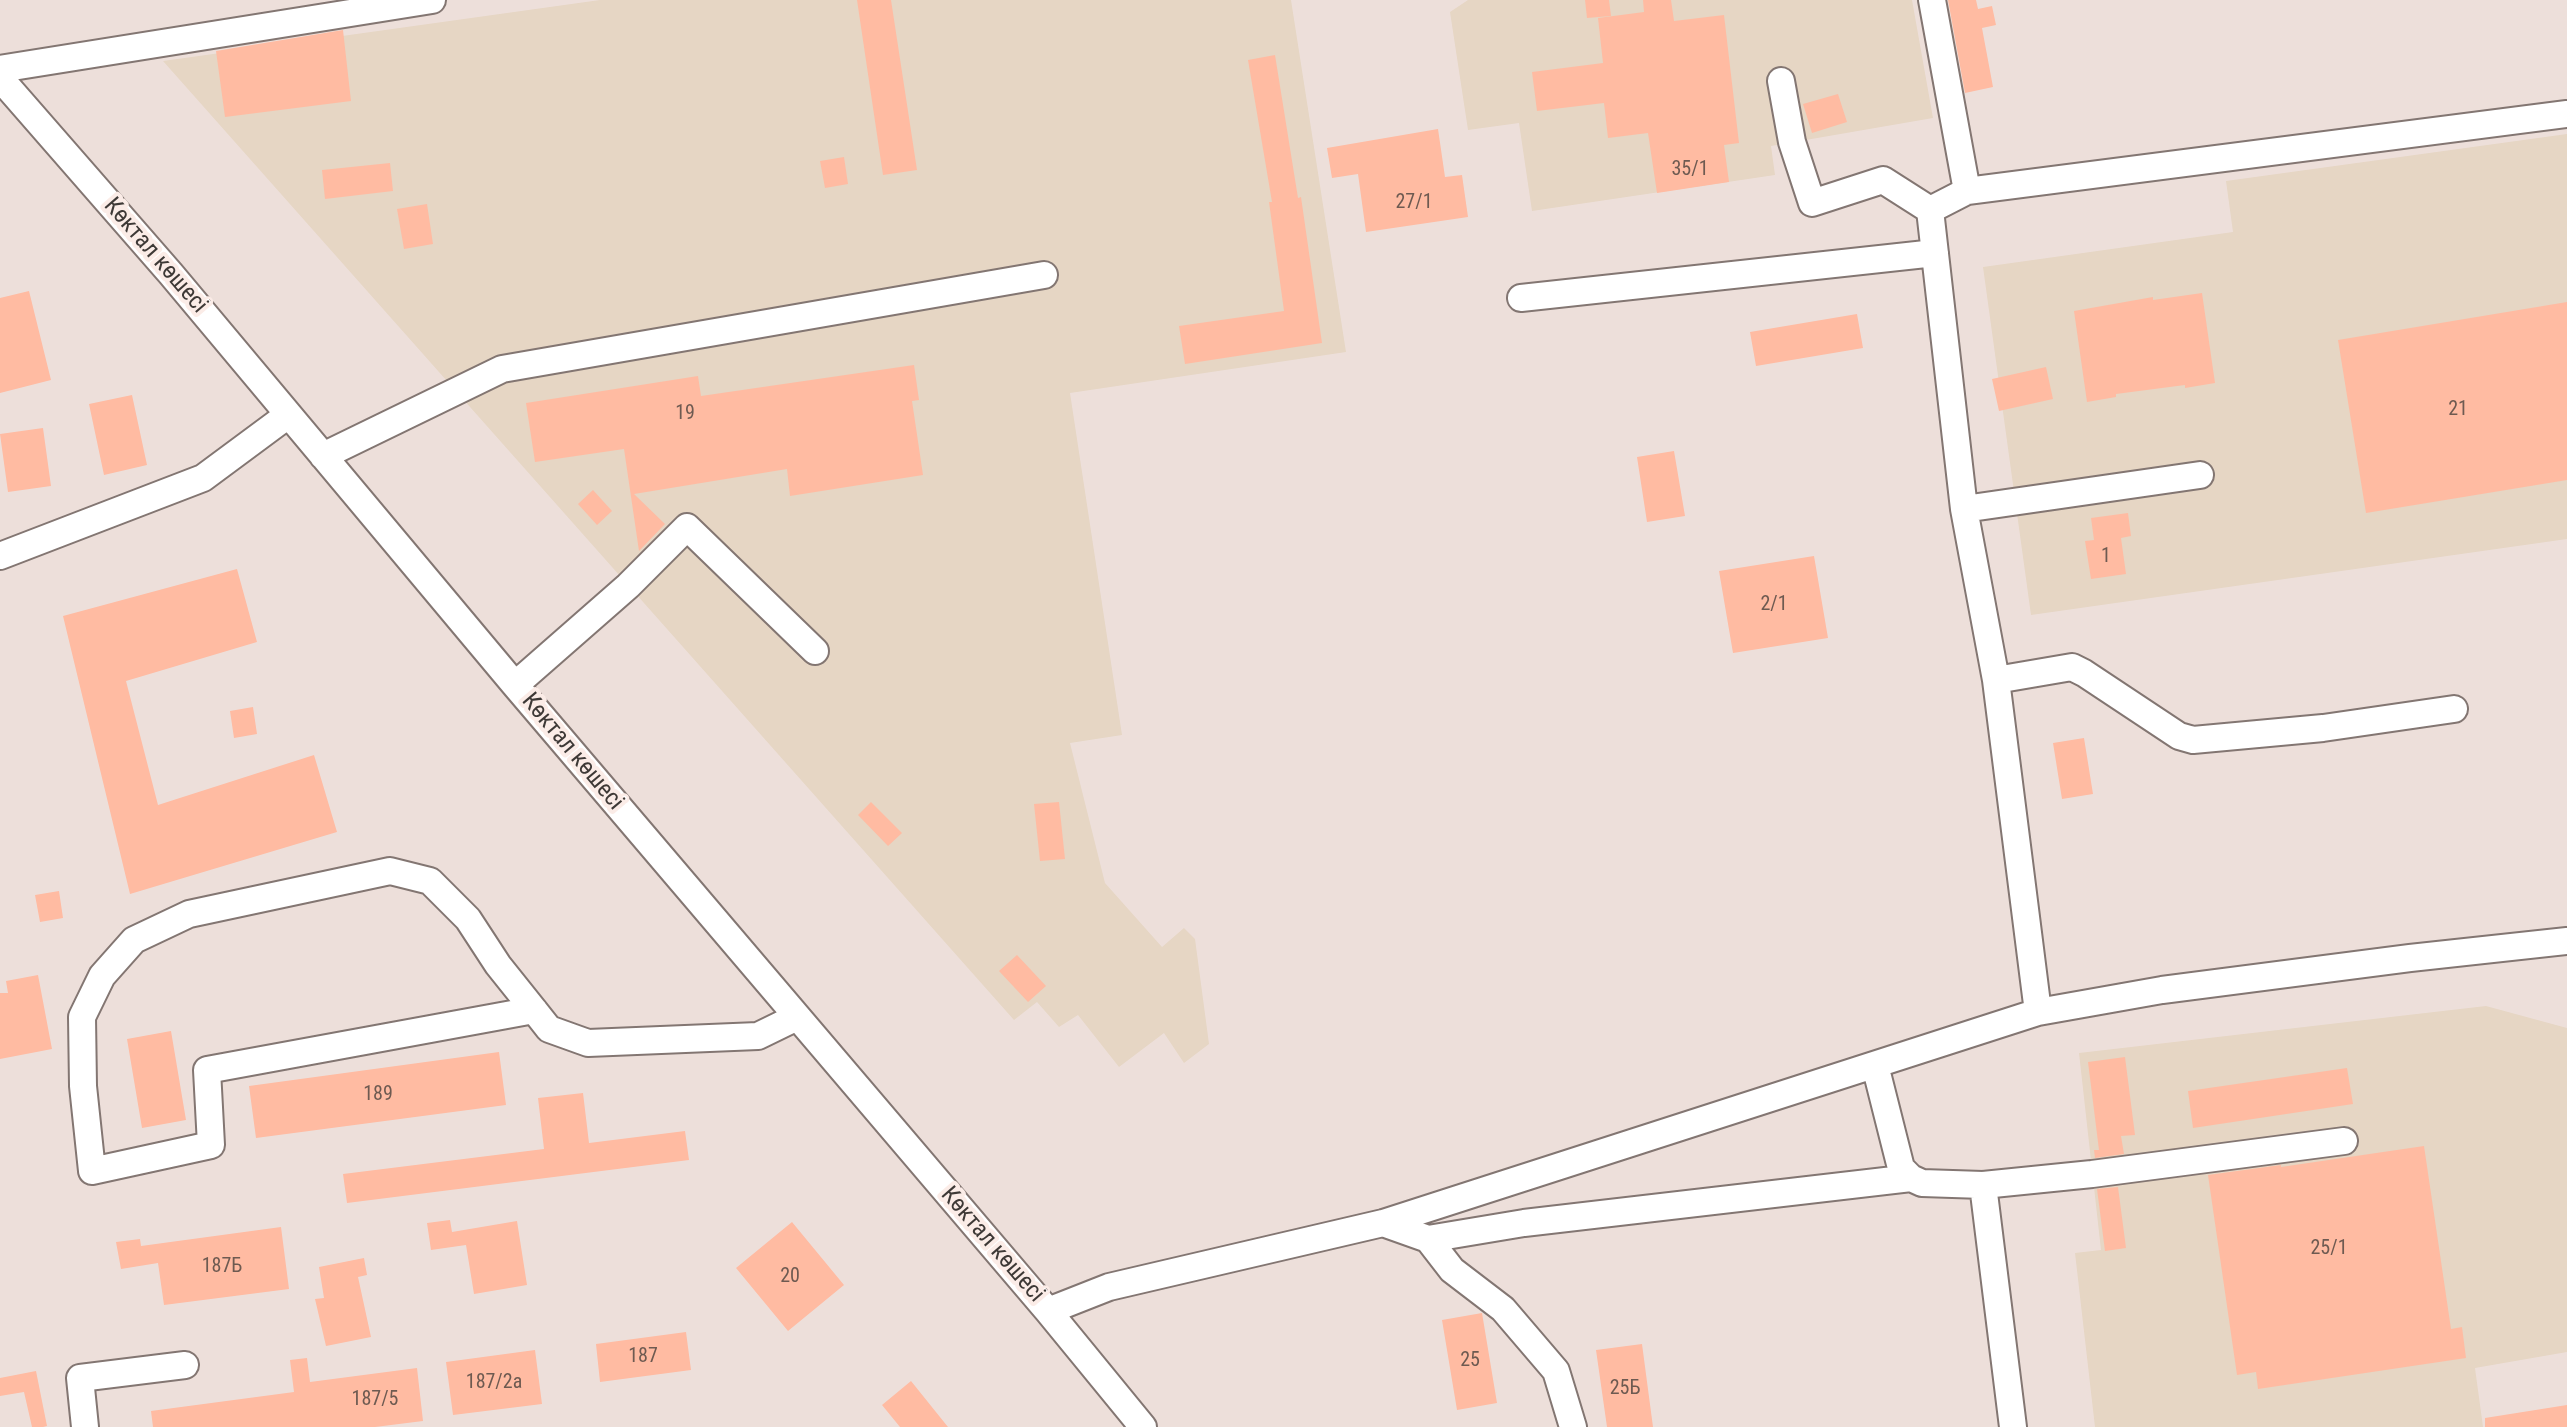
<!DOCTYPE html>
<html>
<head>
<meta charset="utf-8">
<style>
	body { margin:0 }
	canvas { display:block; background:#eddfda }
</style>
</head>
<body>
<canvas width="2567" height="1427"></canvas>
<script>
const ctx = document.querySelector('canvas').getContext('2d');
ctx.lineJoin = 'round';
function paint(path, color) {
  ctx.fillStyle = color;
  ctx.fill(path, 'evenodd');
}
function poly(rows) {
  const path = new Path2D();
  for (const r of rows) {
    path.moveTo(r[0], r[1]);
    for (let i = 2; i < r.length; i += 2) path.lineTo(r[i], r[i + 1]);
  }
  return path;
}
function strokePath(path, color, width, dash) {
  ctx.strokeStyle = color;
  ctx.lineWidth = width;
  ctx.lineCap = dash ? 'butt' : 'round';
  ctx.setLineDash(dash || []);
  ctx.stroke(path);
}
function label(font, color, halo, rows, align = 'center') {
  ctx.font = font + ' "Roboto Condensed",sans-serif';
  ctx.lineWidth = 8;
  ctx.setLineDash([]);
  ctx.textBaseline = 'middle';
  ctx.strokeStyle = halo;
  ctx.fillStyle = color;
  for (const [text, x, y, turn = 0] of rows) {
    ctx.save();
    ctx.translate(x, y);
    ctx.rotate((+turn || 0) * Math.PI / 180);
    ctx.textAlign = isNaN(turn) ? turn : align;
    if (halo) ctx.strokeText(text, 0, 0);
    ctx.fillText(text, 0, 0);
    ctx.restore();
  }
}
paint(poly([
	[600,0,1291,0,1346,352,1070,393,1122,735,1070,743,1105,883,1162,947,1184,928,1195,939,1209,1044,1184,1063,1164,1033,1119,1067,1078,1015,1059,1027,1037,1002,1014,1020,163,61],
	[1468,0,1912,0,1933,118,1771,146,1775,175,1532,211,1519,123,1468,130,1450,12],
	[2567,134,2567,539,2031,615,1983,267,2233,232,2226,181],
	[2486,1006,2567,1028,2567,1352,2475,1368,2483,1427,2095,1427,2075,1253,2101,1250,2079,1053]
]), '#e6d6c4');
paint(poly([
	[857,0,891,0,917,170,883,175],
	[1585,0,1609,0,1611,16,1587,18],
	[1643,0,1671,0,1674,21,1724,15,1739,143,1724,145,1729,182,1657,193,1648,133,1608,138,1604,103,1537,111,1532,72,1603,63,1598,18,1644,12],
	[1948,0,1976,0,1978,9,1992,6,1996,25,1982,28,1993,87,1965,93],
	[343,30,351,101,225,117,216,51],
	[1275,55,1298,198,1301,197,1322,343,1185,364,1179,326,1284,311,1269,202,1272,202,1248,60],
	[1838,94,1847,122,1812,133,1803,104],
	[1438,129,1445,177,1462,175,1468,217,1366,232,1358,174,1332,178,1327,148],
	[844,157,848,184,825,188,820,161],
	[390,163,393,191,325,199,322,170],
	[427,204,433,244,404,249,397,209],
	[29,291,51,380,0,393,0,298],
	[2202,293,2215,383,2185,388,2185,385,2116,394,2116,397,2087,402,2074,311,2153,297,2153,300],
	[2567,302,2567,480,2366,513,2338,340],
	[1857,314,1863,348,1756,366,1750,332],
	[914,365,919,400,912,401,923,475,790,496,787,469,634,494,665,524,639,551,624,449,535,462,526,403,698,376,701,396],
	[2046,367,2053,399,1999,411,1992,379],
	[132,395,147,465,104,475,89,404],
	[43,428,51,486,8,492,0,434],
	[1674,451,1685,516,1647,522,1637,457],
	[593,490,612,511,597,525,578,504],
	[2128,513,2131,536,2121,538,2126,574,2091,579,2085,541,2094,540,2091,518],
	[1814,556,1828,638,1733,653,1719,571],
	[237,569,257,642,126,681,158,805,314,755,337,832,130,894,63,616],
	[253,707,257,734,234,738,230,711],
	[2084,738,2093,794,2062,799,2053,743],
	[871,802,902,833,888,846,858,815],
	[1059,802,1065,859,1040,861,1034,804],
	[59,891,63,918,40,922,35,895],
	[1017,955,1046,986,1028,1002,999,971],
	[38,975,52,1049,0,1059,0,993,8,993,6,981],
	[171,1031,186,1120,142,1128,127,1039],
	[499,1052,506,1105,256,1138,249,1086],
	[2125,1057,2135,1135,2121,1136,2124,1154,2095,1158,2094,1150,2099,1150,2088,1062],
	[2347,1068,2353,1104,2193,1128,2188,1091],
	[583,1093,589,1143,685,1131,689,1160,347,1203,343,1174,544,1149,538,1098],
	[2424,1146,2451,1329,2462,1327,2466,1358,2258,1389,2256,1372,2237,1375,2208,1175,2281,1165,2281,1167],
	[2118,1187,2126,1248,2105,1251,2097,1189],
	[450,1220,452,1232,517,1221,527,1285,474,1294,466,1245,431,1250,427,1223],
	[792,1222,844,1285,788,1331,736,1268],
	[281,1227,289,1289,164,1305,158,1263,121,1269,116,1242,140,1239,141,1246],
	[364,1258,367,1275,358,1277,371,1337,326,1346,315,1299,324,1298,319,1267],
	[1482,1313,1497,1403,1457,1410,1442,1320],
	[686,1332,691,1370,600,1382,596,1344],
	[1642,1344,1653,1427,1607,1427,1596,1350],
	[535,1350,542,1404,453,1415,446,1362],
	[307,1358,310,1382,417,1368,423,1421,375,1427,153,1427,151,1411,294,1392,290,1360],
	[36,1371,47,1426,43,1427,32,1427,24,1392,0,1396,0,1378],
	[911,1381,948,1427,900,1427,882,1405],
	[2567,1405,2567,1427,2485,1427,2485,1418]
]), '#ffbba2');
const minor = poly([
	[1932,0,1967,191],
	[0,69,432,0],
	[0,78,171,274,515,685,1048,1311,1143,1427],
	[1781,81,1792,142,1812,203,1883,180,1930,210],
	[1521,298,1935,253],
	[323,456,502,369,1044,275],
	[1964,509,2200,475],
	[0,556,203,478,288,415],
	[1996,680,2072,667,2084,673,2179,736,2193,740,2323,728,2454,709],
	[515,685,628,586,687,527,815,651],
	[534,1010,207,1070,211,1145,92,1171,83,1086,82,1017,102,976,134,940,189,914,390,871,430,881,468,919,498,965,534,1010,549,1029,588,1043,758,1036,797,1017],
	[2038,1012,2162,990,2410,958,2567,941],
	[1875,1065,1901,1168,1911,1178,1922,1183,1983,1185,2092,1174,2344,1141],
	[1983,1185,2013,1427],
	[1383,1223,1428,1239,1524,1223,1911,1178],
	[1428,1239,1452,1270,1503,1309,1556,1371,1573,1427],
	[1048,1311,1109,1287,1383,1223,2038,1012,1996,680,1964,509,1930,210,1967,191,2567,114],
	[85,1427,80,1378,185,1365]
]);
strokePath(minor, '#837672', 30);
strokePath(minor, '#fff', 26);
label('20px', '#6e5a51', null, [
	["35/1",1690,170],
	["27/1",1414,203],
	["21",2458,410],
	["19",685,414],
	["1",2106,557],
	["2/1",1774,605],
	["189",378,1095],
	["25/1",2329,1249],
	["187Б",222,1267],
	["20",790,1277],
	["187",643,1357],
	["25",1470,1361],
	["187/2а",494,1383],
	["25Б",1625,1389],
	["187/5",375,1400]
]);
label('24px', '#3e3936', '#fbece7', [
	["Көктал көшесі",155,256,49],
	["Көктал көшесі",572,752,50],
	["Көктал көшесі",992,1245,49]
]);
</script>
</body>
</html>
